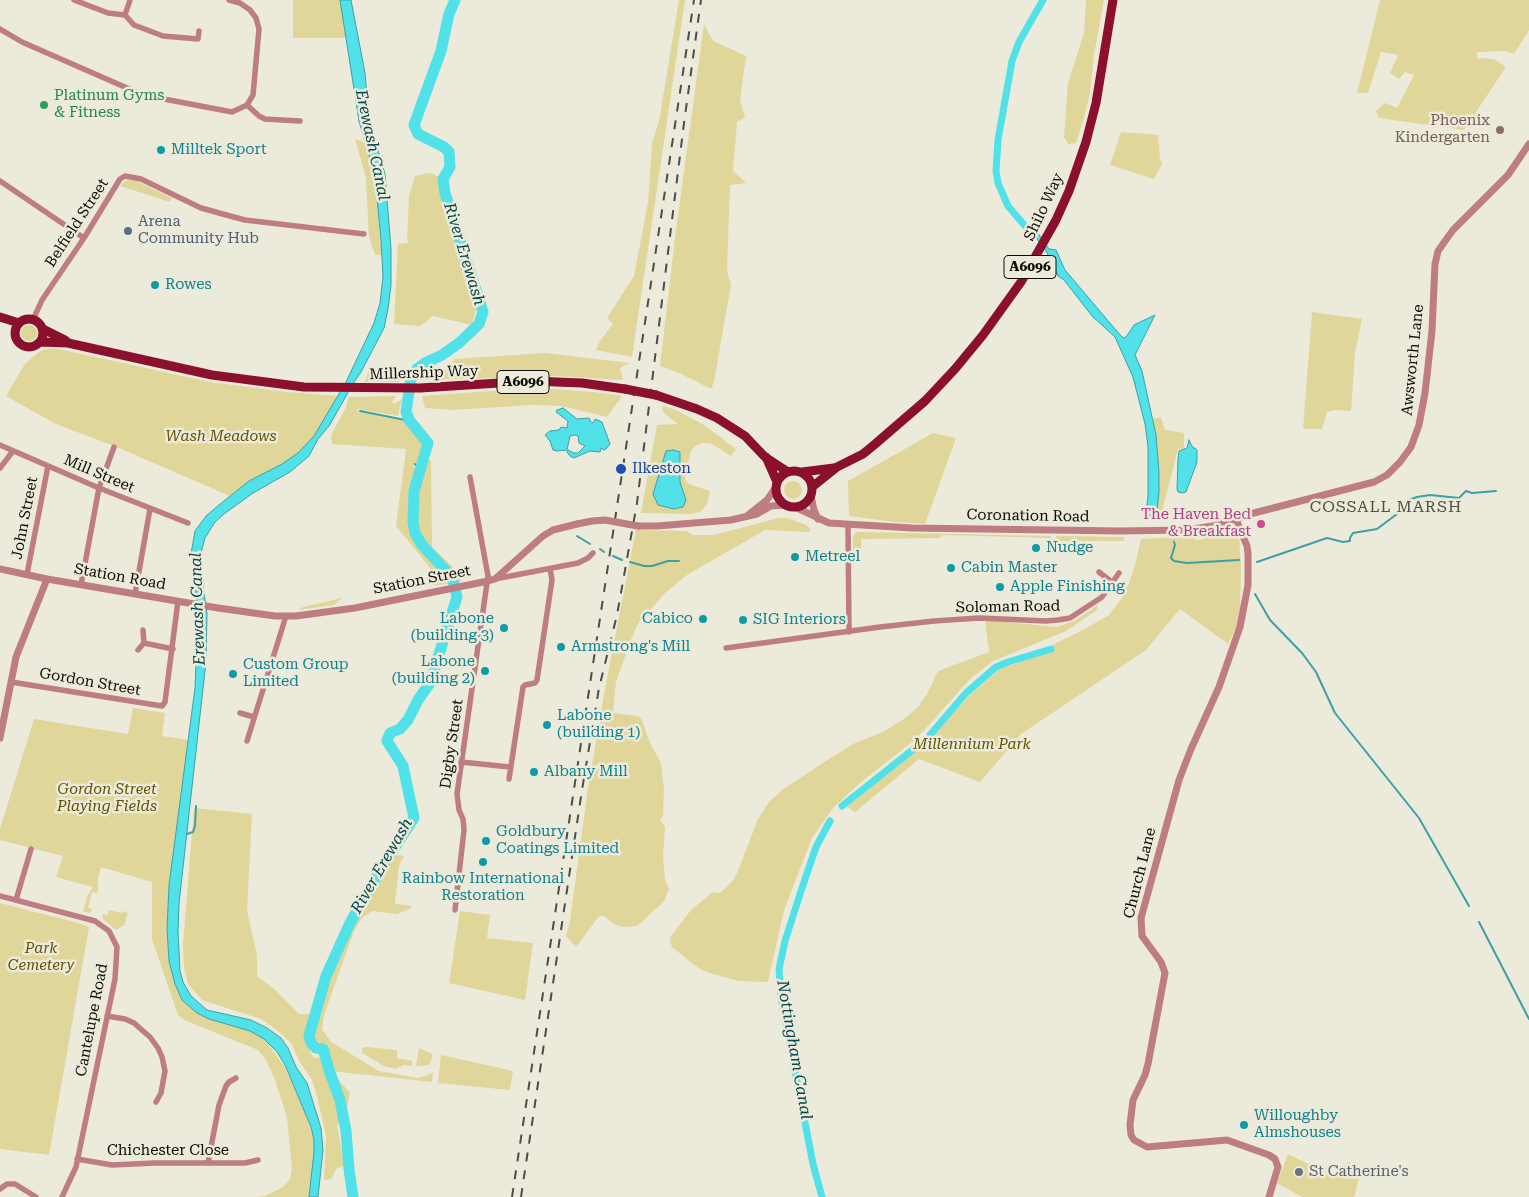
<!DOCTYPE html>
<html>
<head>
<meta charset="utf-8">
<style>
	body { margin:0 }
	canvas { display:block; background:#eceada }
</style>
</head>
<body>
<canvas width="1529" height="1197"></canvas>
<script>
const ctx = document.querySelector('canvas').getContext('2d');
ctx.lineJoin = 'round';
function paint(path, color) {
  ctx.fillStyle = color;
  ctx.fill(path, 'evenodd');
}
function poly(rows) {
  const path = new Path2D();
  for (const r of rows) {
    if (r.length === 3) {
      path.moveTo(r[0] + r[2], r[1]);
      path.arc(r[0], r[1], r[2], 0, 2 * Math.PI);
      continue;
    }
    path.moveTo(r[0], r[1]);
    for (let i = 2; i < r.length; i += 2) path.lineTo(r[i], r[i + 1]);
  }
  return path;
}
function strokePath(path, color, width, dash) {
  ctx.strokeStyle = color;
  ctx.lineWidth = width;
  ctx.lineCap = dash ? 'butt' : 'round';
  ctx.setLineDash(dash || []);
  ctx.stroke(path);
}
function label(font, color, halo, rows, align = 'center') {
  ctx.font = font + ' "Roboto Serif",serif';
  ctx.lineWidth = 5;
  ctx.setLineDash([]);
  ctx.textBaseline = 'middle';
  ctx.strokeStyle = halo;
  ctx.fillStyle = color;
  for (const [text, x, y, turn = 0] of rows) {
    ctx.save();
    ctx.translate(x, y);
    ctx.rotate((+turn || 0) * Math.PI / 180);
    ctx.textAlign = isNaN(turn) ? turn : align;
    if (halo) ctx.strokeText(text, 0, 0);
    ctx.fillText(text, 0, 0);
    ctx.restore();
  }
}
paint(poly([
	[293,0,340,0,347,38,293,38],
	[679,0,685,0,632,357,596,350,600,341,613,324,607,318,634,276,648,202,652,143,659,121],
	[1086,0,1104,0,1094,55,1090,93,1084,118,1076,143,1068,144,1064,137,1068,83,1084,33],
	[1380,0,1529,0,1529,30,1514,54,1506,51,1477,52,1477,58,1494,59,1506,67,1464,130,1379,118,1376,111,1385,103,1397,108,1414,75,1405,72,1399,79,1390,73,1398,55,1381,52,1368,93,1357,93],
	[704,24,713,41,746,56,740,100,745,117,737,122,733,171,746,183,730,185,727,271,731,285,714,382,711,389,677,372,660,366,676,230],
	[1121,132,1158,135,1160,158,1162,164,1154,179,1110,165],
	[355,139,365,143,373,169,382,255,375,255,369,237,366,178],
	[430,173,441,178,477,305,472,325,433,316,420,326,394,324,398,244,409,243,407,239,409,196,415,176],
	[127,180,136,181,172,198,170,202,120,186],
	[1312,312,1362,319,1355,353,1351,411,1336,410,1327,412,1322,429,1303,429],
	[29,333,8],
	[54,348,210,382,287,392,338,396,314,436,299,453,282,464,249,481,230,496,119,448,56,424,6,396,25,364,40,351],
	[545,353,630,363,620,368,623,380,556,376,424,380,432,374,449,369,454,359],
	[394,365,399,368,399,382,365,382,369,370],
	[553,389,594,392,622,396,607,417,562,406,532,405,452,410,425,408,422,396,505,390],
	[396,396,392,402,394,404,402,399,398,416,358,409,357,410,359,412,404,421,424,444,419,464,416,462,413,466,416,469,413,482,410,519,414,534,421,547,446,573,451,583,434,586,432,570,396,526,406,449,332,444,331,437,333,431,346,408,348,398,351,397],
	[664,406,676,410,704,425,736,449,731,456,712,444,703,443,695,446,691,451,685,477,686,481,689,484,710,491,707,504,700,512,690,514,641,513,657,425,678,424,665,414,662,409],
	[1161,417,1165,430,1184,433,1184,449,1178,449,1160,519,1151,519,1157,511,1159,473,1153,419],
	[933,433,956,438,925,524,895,522,849,516,848,481],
	[426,457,431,461,432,547,459,573,461,582,457,582,454,574,424,544,418,531,416,507,417,491],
	[793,490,9],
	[778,518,787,518,804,524,810,528,810,532,765,530,687,575,665,593,650,610,647,612,644,611,632,637,616,682,613,713,637,716,641,718,651,745,661,763,664,789,663,816,660,820,665,827,663,856,665,880,669,889,664,901,658,907,637,926,623,927,614,924,604,916,599,916,576,947,566,936,570,921,587,795,604,694,636,530,687,531,693,535,714,535],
	[856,532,1051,536,1051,538,942,535,940,538,861,539,861,561,858,561,855,559,853,555,853,536],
	[1215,535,1232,535,1239,538,1241,564,1240,613,1237,626,1228,644,1180,609,1146,650,1021,734,980,782,919,759,855,812,847,807,924,744,970,695,1000,669,1049,652,1054,644,1077,633,1108,616,1122,598,1129,583,1135,565,1141,539,1183,537,1192,537,1196,540,1205,539,1207,536],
	[1056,536,1124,537,1124,541,1056,541],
	[342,598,334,605,298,610,303,607],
	[1098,605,1097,610,1066,631,993,661,971,678,917,738,860,783,833,808,812,838,784,910,768,982,739,981,709,973,697,967,672,947,670,941,671,936,691,910,713,892,720,893,733,881,738,871,758,819,769,802,782,790,826,761,855,743,883,732,904,719,918,707,927,694,938,671,989,652,985,620,1057,627,1076,620],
	[133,708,165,713,162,736,189,740,169,885,167,933,169,961,175,984,182,1000,226,1024,250,1031,264,1039,284,1066,305,1111,314,1140,314,1152,309,1197,255,1197,265,1196,283,1187,290,1179,292,1168,287,1117,274,1077,266,1060,258,1050,184,1020,178,1015,152,939,152,882,101,867,98,878,98,890,97,893,92,892,88,908,92,909,90,913,83,911,88,895,93,887,56,877,63,856,0,840,0,829,34,719,128,734],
	[194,808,252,814,247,911,257,955,257,976,273,988,299,1014,318,1014,336,961,359,912,395,854,404,856,399,866,395,904,412,906,411,908,397,914,372,911,361,919,354,931,324,1015,322,1029,331,1042,379,1071,417,1078,426,1076,433,1072,432,1082,331,1071,350,1093,347,1108,349,1120,337,1124,344,1166,336,1169,331,1179,324,1180,326,1136,317,1096,312,1080,300,1062,291,1043,278,1031,261,1019,202,1000,188,984,184,968,183,944],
	[317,1040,325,1047,328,1060,313,1057,309,1048],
	[0,903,75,922,89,927,49,1155,0,1149],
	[109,910,121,913,122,911,128,913,124,925,116,930,103,919,102,914,108,915],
	[460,911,490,915,487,938,533,943,525,1000,449,983],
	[366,1047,397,1050,397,1058,412,1061,412,1066,404,1065,395,1069,384,1066,362,1053,362,1048],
	[419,1048,431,1053,433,1056,429,1065,416,1066],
	[441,1055,513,1071,510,1090,438,1083],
	[1288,1154,1334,1177,1348,1162,1362,1168,1354,1197,1302,1197,1277,1183]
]), '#e0d69a');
const water = poly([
	[340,0,351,0,365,73,369,120,385,174,391,249,391,285,388,309,384,328,361,372,354,382,329,426,318,439,309,456,290,472,253,493,224,514,215,522,205,538,199,560,207,613,206,662,179,903,178,931,180,971,183,982,191,996,207,1010,251,1020,267,1028,281,1038,288,1048,296,1067,307,1083,321,1128,323,1150,318,1197,309,1197,314,1152,314,1140,311,1127,285,1065,277,1052,264,1039,250,1031,209,1019,197,1013,182,1000,175,984,169,961,167,929,169,885,195,688,198,611,191,554,195,531,206,516,219,505,249,481,282,464,298,453,314,436,346,382,374,323,380,303,383,277,381,240,376,189,373,169,359,121,340,0],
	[1037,232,1049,249,1056,250,1065,270,1121,336,1124,338,1126,337,1134,325,1155,315,1135,355,1142,371,1156,435,1159,473,1159,492,1157,511,1152,516,1148,516,1146,512,1148,496,1148,446,1145,424,1133,377,1115,337,1092,316,1064,280,1058,276,1047,253,1035,236,1037,232],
	[563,408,577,419,589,418,591,422,593,423,595,419,602,422,610,444,606,449,604,450,601,448,600,452,590,451,574,458,570,456,567,452,568,450,574,453,578,453,585,446,579,443,578,436,575,435,570,436,567,450,557,451,553,450,550,441,545,435,550,431,559,430,561,427,567,428,568,421,556,412,557,410,563,408],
	[1189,440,1193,448,1195,448,1197,450,1197,462,1186,492,1183,493,1178,492,1177,489,1178,460,1179,451,1187,448,1189,440],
	[673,450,680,452,680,482,686,500,683,507,674,509,658,505,653,494,666,451,673,450]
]);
paint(water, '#50e1e9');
strokePath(water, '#3ca1a5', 1);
strokePath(poly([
	[360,411,410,421],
	[415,464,420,469],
	[577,536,590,544],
	[1174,542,1175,545,1171,558,1174,561,1187,563,1239,560],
	[600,549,604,552],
	[613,556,622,560],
	[630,562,644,566,652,566,668,561,679,561],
	[1257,562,1327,538,1343,542,1350,541,1350,538,1353,533,1377,529,1397,514,1406,501,1417,497,1430,495,1459,498,1466,491,1472,493,1496,491],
	[1255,594,1270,620,1302,653,1316,672,1335,713,1419,818,1469,906],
	[187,834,193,832,195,826,196,806],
	[1479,922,1529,1019]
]), '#3ca1a5', 2);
strokePath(poly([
	[1036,234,1025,226,1008,206,998,183,996,171,998,140,1012,61,1019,42,1043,0],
	[930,735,966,693,996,667,1008,662,1051,649],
	[842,806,920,744],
	[822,1197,813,1164,781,998,779,969,785,941,802,888,816,847,830,821]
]), '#50e1e9', 7);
strokePath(poly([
	[353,1197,349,1169,346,1131,340,1100,329,1070,323,1049,316,1048,311,1043,309,1036,326,976,350,923,380,870,414,818,403,766,387,741,390,733,400,729,408,720,418,700,430,683,457,597,452,577,422,545,415,533,413,522,414,491,428,443,410,421,406,412,411,378,417,369,425,363,442,355,459,343,479,324,483,312,445,193,443,179,450,167,449,152,444,147,418,134,414,125,441,51,449,14,455,0]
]), '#50e1e9', 11);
strokePath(poly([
	[74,0,108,13,125,15,134,25,163,36,198,39,199,31],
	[125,15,130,0],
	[0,29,22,42,143,95,232,112,247,105,253,95,259,29,256,18,250,10,240,3,229,0],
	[247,105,259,116,265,119,300,121],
	[0,181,84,238],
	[33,320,42,300,84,238,120,179,125,176,141,179,201,208,230,216,245,220,364,234],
	[0,445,99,488,188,523],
	[0,468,13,451],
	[848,525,849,632],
	[1099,572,1113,583],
	[27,574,48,466],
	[495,579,578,563,588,558,593,553],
	[81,585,99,488,114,447],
	[135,594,150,509],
	[144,643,173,649],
	[726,648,880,627,934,621,979,618,1046,621,1058,620,1070,618,1102,597,1119,573],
	[138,650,144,643,143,630],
	[11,682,162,706,165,702,178,601],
	[240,713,254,717],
	[247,741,286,616],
	[461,762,510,767],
	[509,779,523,687,525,685,535,683,537,680,552,580,550,569],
	[0,896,95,921,109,931,117,947,115,979,76,1167,62,1197],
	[16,900,31,849],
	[455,910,464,830,463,819,459,810,457,794,488,576,470,477],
	[107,1016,125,1019,134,1023,150,1037,158,1048,162,1057,165,1071,161,1093,156,1102],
	[77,1159,112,1165,155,1163,245,1163,258,1160],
	[208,1163,219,1105,226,1086,229,1082,236,1078],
	[0,1189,7,1184,15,1184,36,1197]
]), '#be7d81', 5.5);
strokePath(poly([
	[811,496,814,510,818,519],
	[795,507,829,523,912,528,1120,531,1186,530,1213,526,1254,513,1374,482,1387,475,1400,462,1411,447,1419,425,1425,393,1432,331,1435,264,1438,251,1453,230,1508,175,1529,144],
	[748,515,767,500,776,487],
	[1236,519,1247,546,1248,553,1248,585,1240,627,1219,687,1191,749,1179,780,1141,918,1142,936,1161,962,1165,973,1148,1064,1145,1075,1133,1100,1130,1125,1131,1135,1134,1140,1147,1147,1227,1140,1269,1155,1275,1159,1278,1167,1269,1197],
	[638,526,657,526,731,520,757,514,771,506,785,505],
	[0,569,47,579,218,608,275,616,296,616,355,608,488,581,495,579,543,536,553,530,577,524],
	[0,738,16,657,47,579]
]), '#be7d81', 7);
strokePath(poly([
	[0,317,19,323],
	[29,333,14],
	[43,329,65,340,68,343],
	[40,342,68,343,212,375,304,387,420,388,531,381,582,383,625,389],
	[656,395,697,409,717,418,745,436,765,457,788,472],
	[766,457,777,482],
	[794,489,18],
	[802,472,834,468],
	[812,487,837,467,863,454,874,445,925,401,955,369,983,335,1021,282,1056,220,1069,191,1086,142,1096,103,1113,0]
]), '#8b102d', 9);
strokePath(poly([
	[512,1197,694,0],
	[521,1197,582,790,599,688,617,615,637,503,684,123,701,0]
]), '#4e4d45', 2, [9, 9]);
strokePath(poly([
	[577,524,592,521,605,520,638,526]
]), '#be7d81', 7);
strokePath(poly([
	[625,389,656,395]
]), '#8b102d', 9);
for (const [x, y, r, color] of [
	[44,105,5,"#2e9e5b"],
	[1500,130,5,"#8d6e63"],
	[161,150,5,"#0f9aa8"],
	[128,231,5,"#5c6f8a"],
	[155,285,5,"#0f9aa8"],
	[621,469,6,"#1a4fb4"],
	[1261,524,5,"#d1479c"],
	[1036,548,5,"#0f9aa8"],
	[795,557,5,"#0f9aa8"],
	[951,568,5,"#0f9aa8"],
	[1000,587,5,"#0f9aa8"],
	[703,619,5,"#0f9aa8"],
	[743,620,5,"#0f9aa8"],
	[504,628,5,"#0f9aa8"],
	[561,647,5,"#0f9aa8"],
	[485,671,5,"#0f9aa8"],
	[233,674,5,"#0f9aa8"],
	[547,725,5,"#0f9aa8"],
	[534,772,5,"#0f9aa8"],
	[486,841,5,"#0f9aa8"],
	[483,862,5,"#0f9aa8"],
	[1244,1125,5,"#0f9aa8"],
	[1299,1172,5,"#6b7280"]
]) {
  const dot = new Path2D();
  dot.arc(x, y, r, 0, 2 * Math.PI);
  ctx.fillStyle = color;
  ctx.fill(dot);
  strokePath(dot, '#eceada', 2);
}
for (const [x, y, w] of [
	[1030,267,52],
	[523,382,52]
]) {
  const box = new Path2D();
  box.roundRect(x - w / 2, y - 11.5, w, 23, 4);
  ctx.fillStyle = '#eceada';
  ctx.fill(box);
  strokePath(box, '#0c0c07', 1);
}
label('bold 14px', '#0c0c07', null, [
	["A6096",1030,267],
	["A6096",523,382]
]);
label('15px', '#27864d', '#eceada', [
	["Platinum Gyms",54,96],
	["& Fitness",54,113]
], 'left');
label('15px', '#785e54', '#eceada', [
	["Phoenix",1490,121],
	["Kindergarten",1490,138]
], 'right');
label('15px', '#0d838f', '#eceada', [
	["Milltek Sport",171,150],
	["Rowes",165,285],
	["Nudge",1046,548],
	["Metreel",805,557],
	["Cabin Master",961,568],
	["Apple Finishing",1010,587],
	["Labone",494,619,"right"],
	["(building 3)",494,636,"right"],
	["Cabico",693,619,"right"],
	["SIG Interiors",753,620],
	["Armstrong's Mill",571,647],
	["Labone",475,662,"right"],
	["(building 2)",475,679,"right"],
	["Custom Group",243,665],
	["Limited",243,682],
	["Labone",557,716],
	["(building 1)",557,733],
	["Albany Mill",544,772],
	["Goldbury",496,832],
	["Coatings Limited",496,849],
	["Rainbow International",483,879,"center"],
	["Restoration",483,896,"center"],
	["Willoughby",1254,1116],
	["Almshouses",1254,1133]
], 'left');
label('15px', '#0c0c07', '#eceada', [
	["Shilo Way",1044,207,-65],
	["Belfield Street",77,223,-57],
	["Awsworth Lane",1413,360,-84],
	["Millership Way",424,373,-2],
	["Mill Street",99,474,23],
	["Coronation Road",1028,516,1],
	["John Street",25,518,-79],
	["Station Road",120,577,10],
	["Station Street",422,580,-11],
	["Soloman Road",1008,607,-1],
	["Gordon Street",90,682,10],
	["Digby Street",452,744,-82],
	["Church Lane",1140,873,-76],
	["Cantelupe Road",92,1020,-79],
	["Chichester Close",168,1151]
]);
label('15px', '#4e5e75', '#eceada', [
	["Arena",138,222],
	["Community Hub",138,239]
], 'left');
label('italic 15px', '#5f5403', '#eceada', [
	["Wash Meadows",221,437],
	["Millennium Park",972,745],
	["Gordon Street",107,790],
	["Playing Fields",107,807],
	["Park",41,949],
	["Cemetery",41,966]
]);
label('15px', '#164399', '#eceada', [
	["Ilkeston",632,469]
], 'left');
label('15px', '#b23c85', '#eceada', [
	["The Haven Bed",1251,515],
	["& Breakfast",1251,532]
], 'right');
label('15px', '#5b616d', '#eceada', [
	["St Catherine's",1309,1172]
], 'left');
label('italic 16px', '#014649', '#eceada', [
	["Erewash Canal",372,145,78],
	["River Erewash",464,254,73],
	["Erewash Canal",198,609,-92],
	["River Erewash",382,866,-60],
	["Nottingham Canal",794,1050,80]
]);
ctx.letterSpacing = '1px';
label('16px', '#535144', '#eceada', [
	["COSSALL MARSH",1386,507]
]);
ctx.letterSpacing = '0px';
</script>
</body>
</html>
